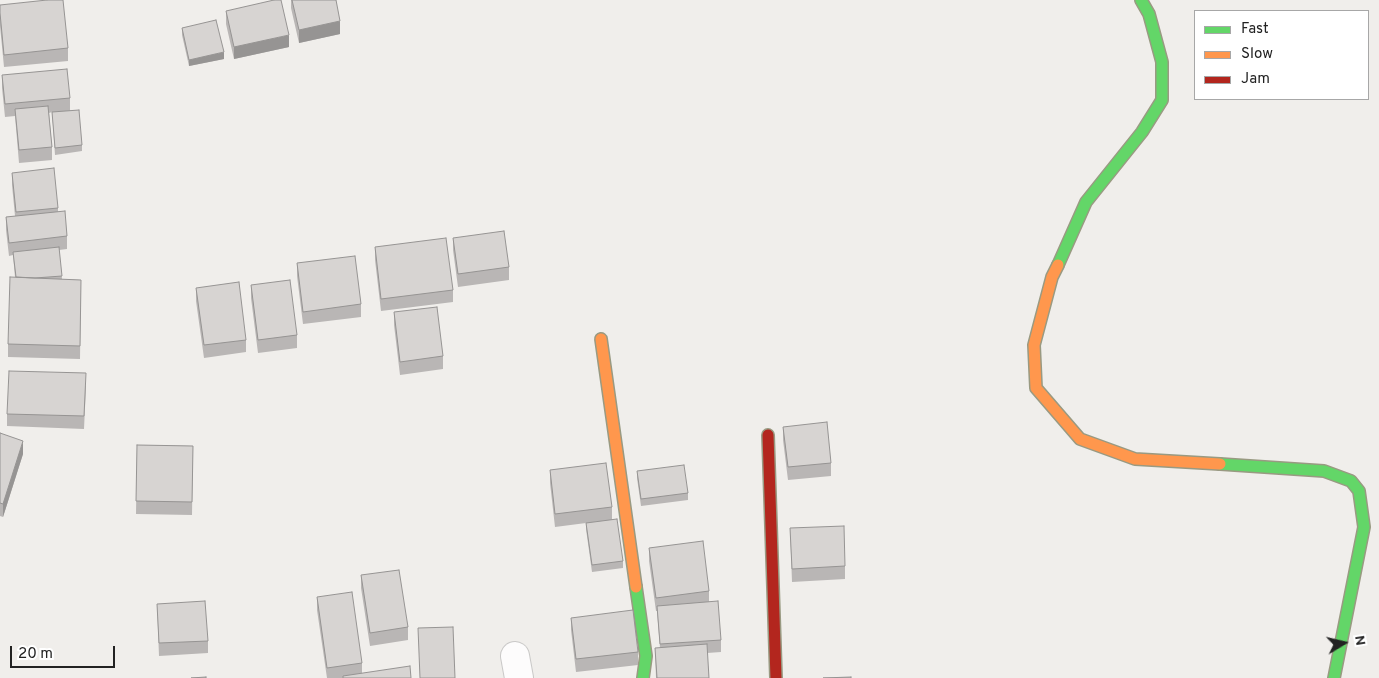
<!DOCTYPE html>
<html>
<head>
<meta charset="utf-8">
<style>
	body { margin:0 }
	#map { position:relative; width:1379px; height:678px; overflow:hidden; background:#f0eeeb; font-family:Overpass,sans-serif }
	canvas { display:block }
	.legend { position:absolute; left:1194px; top:10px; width:175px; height:90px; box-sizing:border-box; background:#fff; border:1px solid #a7a7a7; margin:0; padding:6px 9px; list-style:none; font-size:15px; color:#222 }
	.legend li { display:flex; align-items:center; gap:10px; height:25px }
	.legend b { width:25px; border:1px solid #a7a7a7 }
	.north { position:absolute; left:1319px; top:618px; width:50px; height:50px; -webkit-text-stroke:4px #fff; paint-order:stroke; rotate:81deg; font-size:14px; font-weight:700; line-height:20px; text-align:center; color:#222 }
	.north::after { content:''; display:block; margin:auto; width:18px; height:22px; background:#222; clip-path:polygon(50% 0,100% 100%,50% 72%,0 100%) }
	.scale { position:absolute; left:10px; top:646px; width:105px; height:22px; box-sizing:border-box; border:2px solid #222; border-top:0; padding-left:6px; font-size:15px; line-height:18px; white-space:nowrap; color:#222; -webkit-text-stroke:4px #fff; paint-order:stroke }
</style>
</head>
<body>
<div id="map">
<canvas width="1379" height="678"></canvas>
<ul class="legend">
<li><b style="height:6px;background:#63d668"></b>Fast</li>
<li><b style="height:6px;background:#ff974d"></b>Slow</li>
<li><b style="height:6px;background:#b3261e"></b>Jam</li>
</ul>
<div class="north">N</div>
<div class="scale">20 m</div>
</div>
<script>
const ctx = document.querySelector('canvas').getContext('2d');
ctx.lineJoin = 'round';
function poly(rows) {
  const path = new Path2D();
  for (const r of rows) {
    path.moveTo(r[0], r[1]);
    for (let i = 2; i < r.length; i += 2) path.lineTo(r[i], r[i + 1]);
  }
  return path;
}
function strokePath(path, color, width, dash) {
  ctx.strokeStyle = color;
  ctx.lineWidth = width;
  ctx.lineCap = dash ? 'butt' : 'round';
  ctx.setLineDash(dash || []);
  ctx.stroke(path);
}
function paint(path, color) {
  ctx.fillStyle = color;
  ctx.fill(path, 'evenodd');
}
const street = poly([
	[515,656,519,678]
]);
const fast = poly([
	[1058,265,1086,202,1142,132,1162,100,1162,62,1149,14,1141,0],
	[1220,464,1324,471,1351,481,1359,491,1364,527,1334,678],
	[636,587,646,656,643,678]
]);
const slow = poly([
	[1058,265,1052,277,1034,345,1036,388,1080,439,1135,459,1220,464],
	[601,339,636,587]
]);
const jam = poly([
	[768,435,776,678]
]);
strokePath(street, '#c9c8c7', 30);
strokePath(fast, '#999a82', 14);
strokePath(slow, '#999a82', 14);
strokePath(jam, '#999a82', 14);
strokePath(street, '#fdfcfc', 28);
strokePath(fast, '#63d668', 11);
strokePath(slow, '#ff974d', 11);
strokePath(jam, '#b3261e', 11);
paint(poly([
	[291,0,336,0,340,34,299,43,291,8],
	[0,5,68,48,68,61,4,67,0,26],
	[226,11,289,47,234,59,226,24],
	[182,28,224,59,189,66,182,35],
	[2,75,70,98,70,110,82,145,82,151,55,155,52,112,49,113,52,147,52,160,19,163,15,116,5,117,2,88],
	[12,173,58,208,58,211,67,236,67,249,59,250,62,279,81,280,80,359,8,357,8,344,15,277,13,255,9,256,6,230,6,217,15,216,12,185],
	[453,238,509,267,509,280,458,287,453,250],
	[375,247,453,290,453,302,381,311,375,260],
	[297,263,361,304,361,317,303,324,297,276],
	[251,285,297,335,297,348,258,353,251,298],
	[196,288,246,340,246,352,204,358,196,301],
	[394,312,443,356,443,369,400,375,394,325],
	[86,386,84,429,7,426,7,414],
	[783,427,831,463,831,476,788,480,783,440],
	[0,433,23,454,3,517,0,516],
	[137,445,193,446,192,515,136,514],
	[550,470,612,507,612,519,623,561,623,568,592,572,586,529,586,523,555,527,550,483],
	[637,471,688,493,688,500,641,506,637,478],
	[790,528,845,566,845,579,792,582],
	[649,548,709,591,709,601,721,640,721,652,707,653,709,678,656,678,655,648,660,648,657,611,656,611,649,561],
	[361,575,408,627,408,640,370,646,361,588],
	[317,597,362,663,362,673,411,678,327,678,317,610],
	[157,604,208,641,208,653,159,656],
	[571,618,638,652,638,665,576,672,571,630]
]), '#b9b6b5');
paint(poly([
	[340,21,340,34,299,43,299,30],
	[289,35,289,47,234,59,234,47],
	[224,52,224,59,189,66,189,60],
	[23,441,23,454,3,517,3,504]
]), '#969493');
const building = poly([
	[47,0,63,0,68,48,4,55,0,13,0,5,47,0],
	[274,0,281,0,289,35,234,47,226,11,274,0],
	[292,0,336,0,340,21,299,30,292,0],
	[216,20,224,52,189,60,182,28,216,20],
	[67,69,70,98,5,104,2,75,67,69],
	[48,106,52,147,19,150,15,109,48,106],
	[79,110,82,145,55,148,52,112,79,110],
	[54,168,58,208,16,212,12,173,54,168],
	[65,211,67,236,9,243,6,217,65,211],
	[504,231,509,267,458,274,453,238,504,231],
	[446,238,453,290,381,299,375,247,446,238],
	[59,247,62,276,35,278,16,277,13,252,59,247],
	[355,256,361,304,303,312,297,263,355,256],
	[10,277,81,280,80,346,8,344,10,277],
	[290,280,297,335,258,340,251,285,290,280],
	[239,282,246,340,204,345,196,288,239,282],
	[437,307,443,356,400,362,394,312,437,307],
	[9,371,86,373,84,416,7,414,9,371],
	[827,422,831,463,788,467,783,427,827,422],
	[0,433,23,441,3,504,0,503,0,433],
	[137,445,193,446,192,502,136,501,137,445],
	[606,463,612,507,555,514,550,470,606,463],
	[684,465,688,493,641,499,637,471,684,465],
	[617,519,623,561,592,565,586,523,617,519],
	[844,526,845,566,792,569,790,528,844,526],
	[703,541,709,591,656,598,649,548,703,541],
	[399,570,408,627,370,633,361,575,399,570],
	[352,592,362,663,327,668,317,597,352,592],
	[205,601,208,641,159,643,157,604,205,601],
	[718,601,721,640,660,644,657,606,718,601],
	[633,610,638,652,576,659,571,618,633,610],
	[453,627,455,678,420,678,418,628,453,627],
	[707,644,709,678,657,678,655,648,707,644],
	[410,666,411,678,343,678,343,676,410,666],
	[206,677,206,678,191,678,206,677],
	[851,677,851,678,823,678,851,677]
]);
paint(building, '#d7d4d2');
strokePath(building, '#969493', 1);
</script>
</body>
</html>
